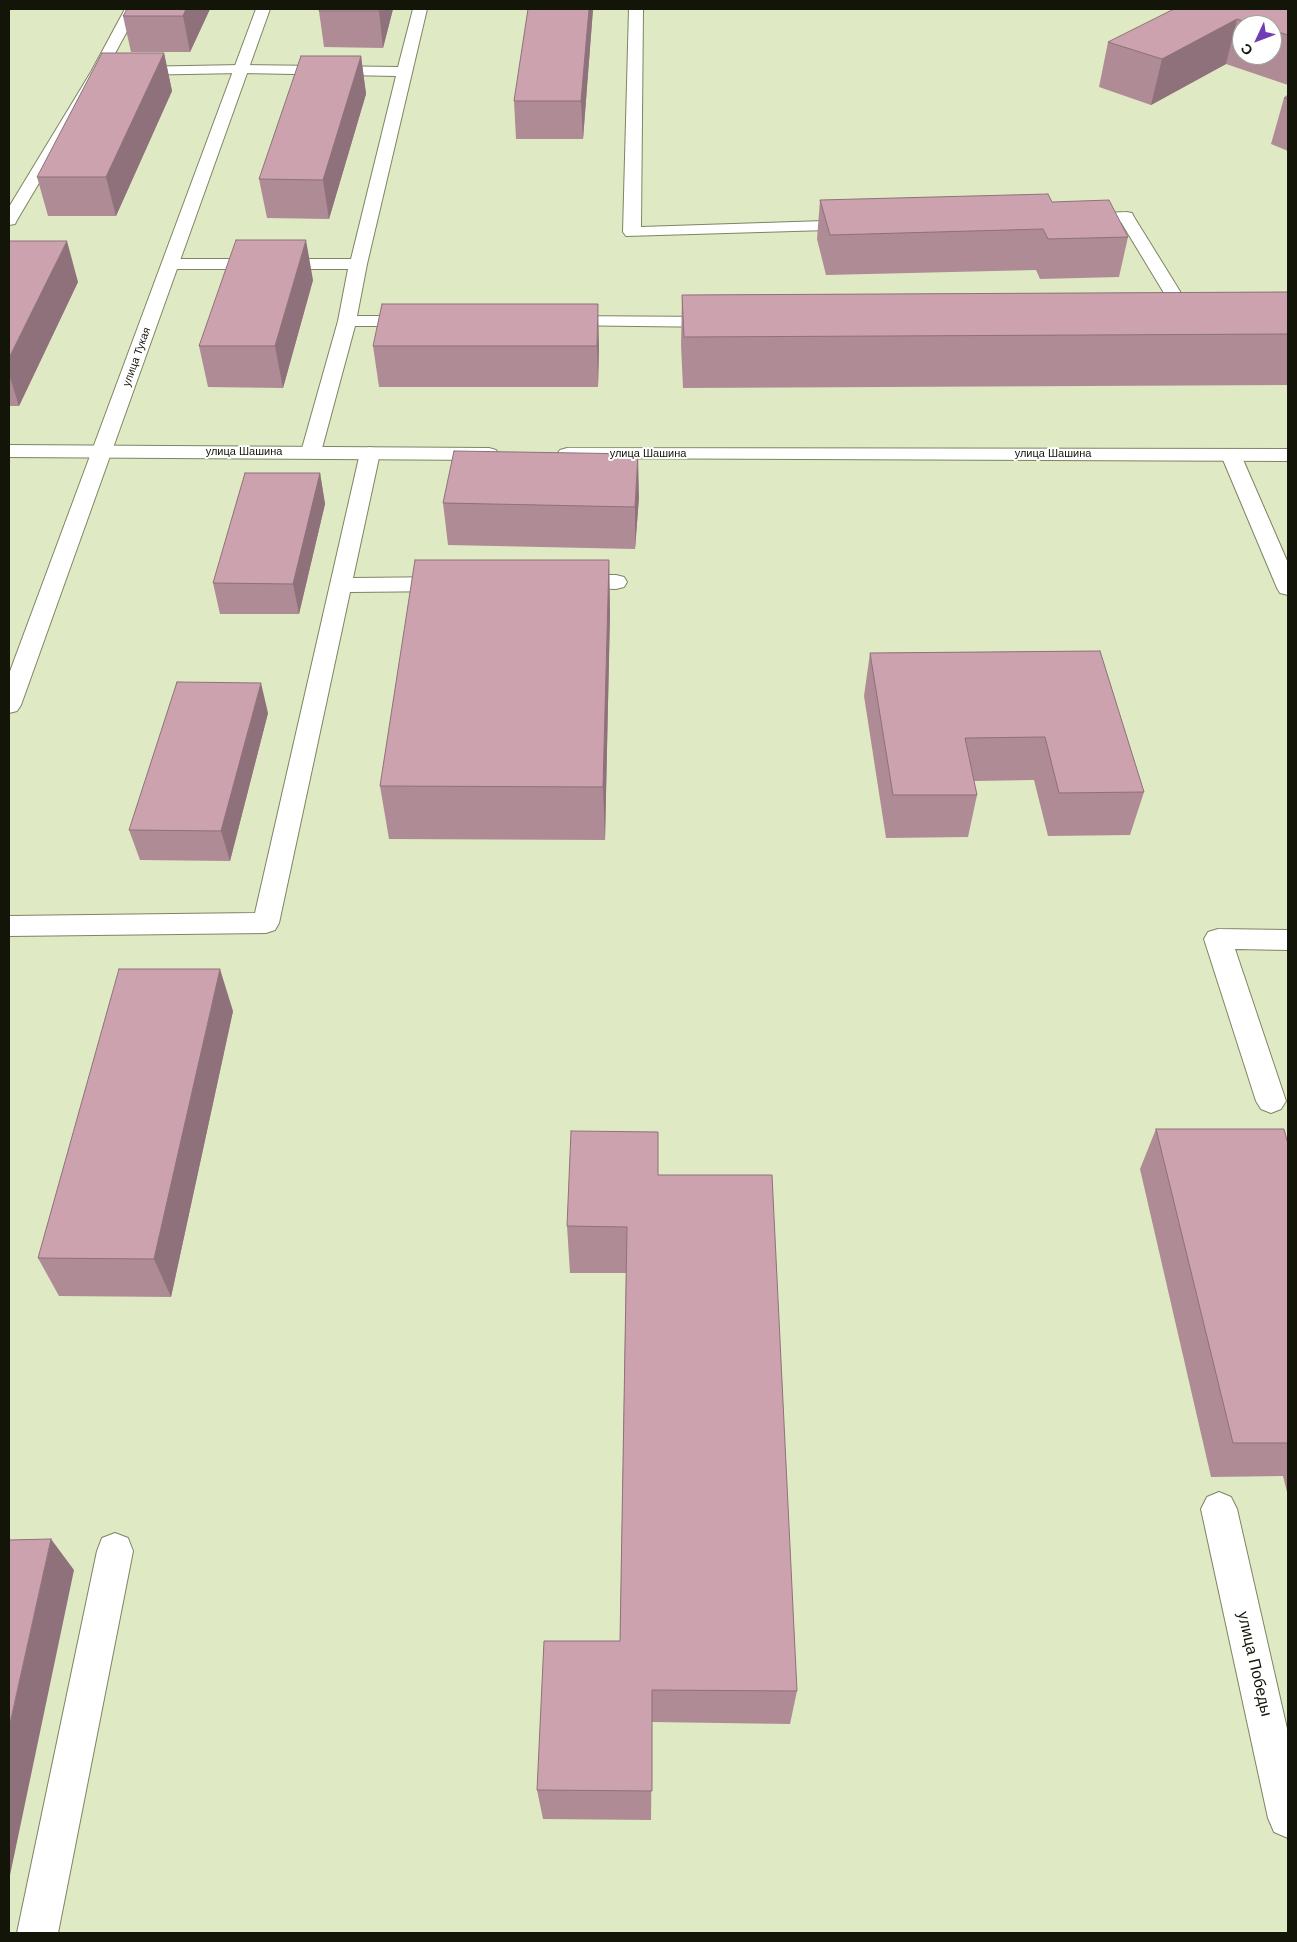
<!DOCTYPE html>
<html>
<head>
<meta charset="utf-8">
<style>
	body { margin:0 }
	#map { position:relative; width:1297px; height:1942px; overflow:hidden; background:#dfe9c3; font-family:Arial,sans-serif }
	canvas { display:block }
	.frame { position:absolute; inset:0; border:10px solid #121508; pointer-events:none }
	.north { position:absolute; left:1232px; top:15px; width:50px; height:50px; box-sizing:border-box; background:#fff; border:1px solid #a0a19c; border-radius:50%; rotate:227deg; font-size:14px; font-weight:700; line-height:20px; text-align:center; color:#121508 }
	.north::after { content:''; display:block; margin:auto; width:18px; height:22px; background:#6f3db4; clip-path:polygon(50% 0,100% 100%,50% 72%,0 100%) }
</style>
</head>
<body>
<div id="map">
<canvas width="1297" height="1942"></canvas>
<div class="frame"></div>
<div class="north">С</div>
</div>
<script>
const ctx = document.querySelector('canvas').getContext('2d');
ctx.lineJoin = 'round';
function poly(rows) {
  const path = new Path2D();
  for (const r of rows) {
    path.moveTo(r[0], r[1]);
    for (let i = 2; i < r.length; i += 2) path.lineTo(r[i], r[i + 1]);
  }
  return path;
}
function strokePath(path, color, width, dash) {
  ctx.strokeStyle = color;
  ctx.lineWidth = width;
  ctx.lineCap = dash ? 'butt' : 'round';
  ctx.setLineDash(dash || []);
  ctx.stroke(path);
}
function paint(path, color) {
  ctx.fillStyle = color;
  ctx.fill(path, 'evenodd');
}
function label(font, color, halo, rows, align = 'center') {
  ctx.font = font + ' Arial,sans-serif';
  ctx.lineWidth = 4;
  ctx.setLineDash([]);
  ctx.textBaseline = 'middle';
  ctx.strokeStyle = halo;
  ctx.fillStyle = color;
  for (const [text, x, y, turn = 0] of rows) {
    ctx.save();
    ctx.translate(x, y);
    ctx.rotate((+turn || 0) * Math.PI / 180);
    ctx.textAlign = isNaN(turn) ? turn : align;
    if (halo) ctx.strokeText(text, 0, 0);
    ctx.fillText(text, 0, 0);
    ctx.restore();
  }
}
const service = poly([
	[125,9,139,9,105,72,17,220,15,224,9,225,9,207,91,72,125,9],
	[413,9,427,9,367,264,357,316,415,316,421,317,424,321,421,325,415,326,355,326,321,452,318,456,311,458,304,456,301,452,338,321,348,269,171,269,165,268,162,264,165,260,171,259,351,259,396,76,242,73,132,75,125,71,132,67,242,65,398,67,413,9],
	[629,9,643,9,641,227,855,220,861,221,863,225,861,229,626,236,623,232,629,9],
	[1126,212,1132,213,1134,217,1199,322,1196,326,1184,326,1121,222,1081,224,1075,223,1073,219,1075,215,1081,214,1126,212],
	[561,316,718,317,724,318,727,322,724,326,718,327,555,325,552,321,555,317,561,316],
	[370,447,377,449,380,453,353,578,449,577,457,579,460,584,457,589,449,591,350,592,279,923,275,930,266,933,9,936,9,916,255,913,360,453,363,449,370,447],
	[1231,449,1238,451,1241,455,1288,563,1288,595,1280,593,1277,588,1221,455,1224,451,1231,449],
	[572,575,616,575,624,577,627,582,624,587,616,589,564,587,561,582,564,577,572,575],
	[1218,929,1288,930,1288,950,1235,949,1286,1101,1281,1109,1271,1113,1261,1109,1256,1101,1204,939,1208,932,1218,929],
	[115,1533,128,1538,133,1551,58,1933,17,1933,97,1551,102,1538,115,1533]
]);
const minor = poly([
	[256,9,270,9,21,705,17,711,9,713,9,674,256,9],
	[1219,1492,1231,1497,1237,1509,1288,1733,1288,1838,1274,1832,1268,1818,1201,1509,1207,1497,1219,1492]
]);
const secondary = poly([
	[9,445,489,448,496,450,499,454,496,458,489,460,9,457,9,445],
	[567,448,1288,449,1288,461,560,458,557,454,560,450,567,448]
]);
strokePath(service, '#7d8562', 2);
strokePath(minor, '#7d8562', 2);
strokePath(secondary, '#7d8562', 2);
paint(service, '#fff');
paint(minor, '#fff');
paint(secondary, '#fff');
paint(poly([
	[127,9,210,9,190,52,131,52,123,16],
	[320,9,393,9,383,48,324,47,319,11],
	[593,9,583,139,516,139,514,101],
	[1288,9,1288,85,1226,64,1151,105,1099,87,1108,42],
	[1242,25,1272,25,1272,55,1242,55],
	[164,53,172,91,116,216,48,216,37,177],
	[361,56,366,94,329,219,267,218,259,179],
	[1288,95,1288,151,1271,144,1284,98],
	[820,200,1052,202,1128,237,1119,277,1040,279,1036,270,826,275,817,239],
	[9,241,78,282,19,406,9,406],
	[313,280,283,388,208,387,199,346],
	[1288,292,1288,385,683,388,681,345,682,295],
	[599,345,598,387,379,387,373,346],
	[320,473,325,504,299,614,220,614,213,583],
	[639,497,635,549,448,545,443,503],
	[609,560,610,613,605,840,389,839,380,786],
	[1100,651,1144,792,1130,835,1048,836,1034,780,974,781,977,795,968,837,886,838,864,696,870,653],
	[268,713,230,861,140,860,129,830],
	[233,1011,171,1297,59,1296,38,1258],
	[1156,1129,1288,1144,1288,1496,1283,1476,1211,1477,1140,1169],
	[658,1175,797,1691,790,1724,652,1722,651,1820,543,1819,537,1790,620,1641,626,1273,570,1273,567,1226]
]), '#af8b96');
paint(poly([
	[186,9,210,9,190,52,183,16],
	[380,9,393,9,383,48,379,11],
	[589,9,593,9,583,139,581,101],
	[1237,19,1226,64,1151,105,1162,59],
	[164,53,172,91,116,216,106,177],
	[361,56,366,94,329,219,323,180],
	[306,240,313,280,283,388,275,346],
	[67,241,78,282,19,406,9,374,9,358],
	[598,304,599,345,598,387,597,346],
	[638,454,639,497,635,549,635,507],
	[320,473,325,504,299,614,293,584],
	[609,560,610,613,605,840,603,787],
	[261,683,268,713,230,861,221,831],
	[220,969,233,1011,171,1297,154,1259],
	[51,1539,74,1570,9,1880,9,1728]
]), '#8e717a');
const building = poly([
	[127,9,186,9,183,16,123,16,127,9],
	[320,9,380,9,379,11,319,11,320,9],
	[528,9,589,9,581,101,514,101,528,9],
	[1174,9,1288,9,1288,35,1272,30,1272,25,1255,25,1237,19,1162,59,1108,42,1174,9],
	[102,53,164,53,106,177,37,177,102,53],
	[301,56,361,56,323,180,259,179,301,56],
	[1288,95,1288,99,1284,98,1288,95],
	[1048,194,1052,202,1109,200,1128,237,1048,239,1043,229,830,235,820,200,1048,194],
	[236,240,306,240,275,346,199,346,236,240],
	[9,241,67,241,9,358,9,241],
	[1288,292,1288,334,684,337,682,295,1288,292],
	[382,304,598,304,597,346,373,346,382,304],
	[454,451,638,454,635,507,443,503,454,451],
	[245,473,320,473,293,584,213,583,245,473],
	[415,560,609,560,603,787,380,786,415,560],
	[1100,651,1144,792,1059,793,1045,737,965,738,977,795,893,795,870,653,1100,651],
	[177,682,261,683,221,831,129,830,177,682],
	[119,969,220,969,154,1259,38,1258,119,969],
	[1156,1129,1284,1129,1288,1144,1288,1443,1233,1443,1156,1129],
	[571,1131,658,1132,658,1175,772,1175,797,1691,652,1690,652,1791,537,1790,544,1641,620,1641,627,1227,567,1226,571,1131],
	[51,1539,9,1728,9,1540,51,1539]
]);
paint(building, '#cba2ae');
strokePath(building, '#8e717a', 1);
label('11px', '#121508', '#fff', [
	["улица Тукая",137,357,-70],
	["улица Шашина",244,452],
	["улица Шашина",648,454],
	["улица Шашина",1053,454]
]);
label('16px', '#121508', '#fff', [
	["улица Победы",1254,1664,77]
]);
</script>
</body>
</html>
